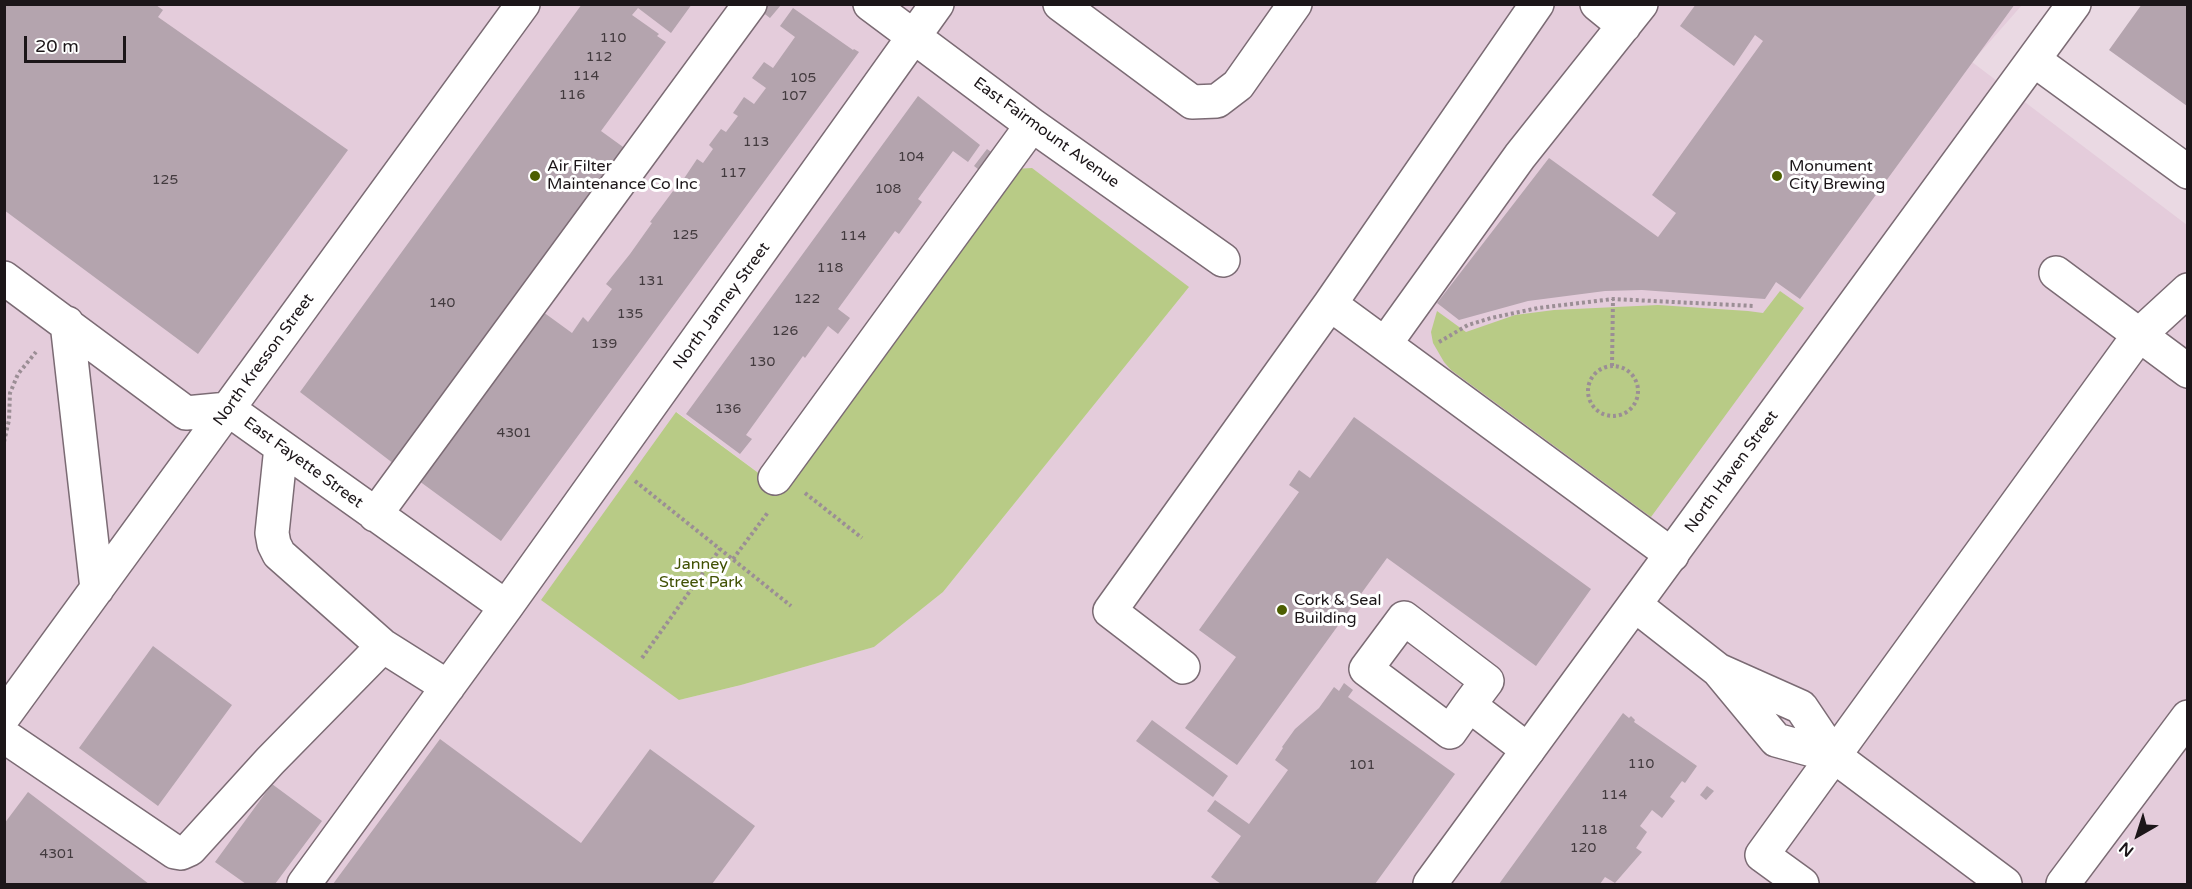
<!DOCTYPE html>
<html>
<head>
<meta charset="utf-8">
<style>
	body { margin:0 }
	#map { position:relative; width:2192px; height:889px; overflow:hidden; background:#ead9e3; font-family:"Varela Round",sans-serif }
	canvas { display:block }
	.frame { position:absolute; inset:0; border:6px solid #1c1619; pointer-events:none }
	.north { position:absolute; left:2108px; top:805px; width:60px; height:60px; -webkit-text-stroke:4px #fff; paint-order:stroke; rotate:219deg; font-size:16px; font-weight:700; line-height:24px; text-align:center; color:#1c1619 }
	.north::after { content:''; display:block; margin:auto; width:21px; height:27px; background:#1c1619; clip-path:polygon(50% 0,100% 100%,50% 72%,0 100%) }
	.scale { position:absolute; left:24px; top:36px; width:102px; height:27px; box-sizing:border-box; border:3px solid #1c1619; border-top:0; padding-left:8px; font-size:18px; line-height:21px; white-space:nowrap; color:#1c1619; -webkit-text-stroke:4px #fff; paint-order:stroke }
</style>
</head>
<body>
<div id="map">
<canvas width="2192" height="889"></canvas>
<div class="frame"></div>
<div class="north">N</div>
<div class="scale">20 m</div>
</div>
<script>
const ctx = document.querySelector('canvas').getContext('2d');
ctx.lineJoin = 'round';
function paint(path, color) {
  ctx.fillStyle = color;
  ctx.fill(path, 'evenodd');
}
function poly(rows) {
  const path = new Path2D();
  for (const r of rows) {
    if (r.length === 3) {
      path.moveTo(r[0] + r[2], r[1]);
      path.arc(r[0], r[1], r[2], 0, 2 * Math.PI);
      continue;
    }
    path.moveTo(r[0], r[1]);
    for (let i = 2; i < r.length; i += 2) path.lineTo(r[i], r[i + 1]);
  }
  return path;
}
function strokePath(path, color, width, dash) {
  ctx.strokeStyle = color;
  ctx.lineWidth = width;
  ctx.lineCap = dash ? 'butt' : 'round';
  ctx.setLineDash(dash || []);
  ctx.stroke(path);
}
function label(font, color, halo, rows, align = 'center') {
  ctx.font = font + ' "Varela Round",sans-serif';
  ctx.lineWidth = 6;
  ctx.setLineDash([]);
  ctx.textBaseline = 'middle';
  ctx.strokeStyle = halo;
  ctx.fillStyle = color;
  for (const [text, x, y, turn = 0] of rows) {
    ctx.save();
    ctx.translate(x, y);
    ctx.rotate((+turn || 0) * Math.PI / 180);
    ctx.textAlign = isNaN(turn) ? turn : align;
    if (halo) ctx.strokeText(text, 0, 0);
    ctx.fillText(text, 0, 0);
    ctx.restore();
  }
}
paint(poly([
	[5,5,2022,5,1972,62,2187,225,2187,884,5,884],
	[1189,287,943,592,874,647,741,685,679,700,677,412,780,489]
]), '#e4ccdb');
paint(poly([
	[1032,168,1189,287,943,592,874,647,741,685,679,700,541,600,676,412,780,489,1014,169],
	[1780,291,1804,308,1651,517,1451,370,1444,362,1433,343,1431,332,1437,311,1466,332,1515,315,1554,310,1658,305,1748,311,1763,313]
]), '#b8cb86');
paint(poly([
	[582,4,692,4,671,33,638,8,632,15,659,34,657,36,666,42,601,131,630,152,398,467,300,392],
	[1696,4,2015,4,1800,299,1776,282,1765,299,1642,290,1605,291,1528,301,1459,320,1437,303,1549,158,1658,237,1676,213,1652,195,1763,41,1755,35,1734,66,1680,26],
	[2142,4,2187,4,2187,106,2109,50],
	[4,5,156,5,163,10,158,17,348,150,198,354,4,210],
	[760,5,781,5,770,18,757,8],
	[793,8,853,50,854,49,859,52,501,541,415,478,539,309,572,333,583,317,588,322,612,289,606,284,630,254,652,223,650,222,673,191,675,192,697,159,703,163,713,149,709,145,721,129,726,132,738,116,733,113,744,97,754,104,766,88,752,78,764,62,773,68,795,37,780,26],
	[918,96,980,145,968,162,953,151,918,199,922,202,899,234,895,231,838,309,850,318,838,334,828,326,805,358,803,356,746,435,752,439,740,454,686,414],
	[987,149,1000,158,987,176,974,166],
	[1354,417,1591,589,1536,666,1387,558,1237,765,1185,728,1236,657,1199,630,1299,492,1289,485,1299,470,1310,478],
	[153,646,232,705,158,806,79,748],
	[1344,683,1353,690,1348,697,1455,774,1375,884,1221,884,1211,877,1241,836,1207,811,1215,800,1249,824,1288,770,1275,760,1283,748,1282,747,1295,729,1319,708,1334,687,1339,691],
	[1623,713,1629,718,1631,716,1635,720,1634,722,1697,766,1685,783,1682,781,1670,797,1675,801,1662,818,1652,810,1640,826,1647,832,1636,848,1642,852,1615,883,1605,877,1600,884,1499,884],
	[1152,720,1228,776,1213,797,1136,741],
	[440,739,581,843,650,749,755,826,712,884,333,884],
	[272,784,322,821,275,884,246,884,215,862],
	[1707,786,1714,791,1706,800,1700,795],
	[28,792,149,884,4,884,4,824]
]), '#b4a4ae');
const minor = poly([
	[870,4,1032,125,1223,260],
	[1060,4,1192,102,1217,101,1238,85,1295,4],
	[1537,4,1330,304,1672,555],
	[1597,4,1624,26],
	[2056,273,2188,371],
	[4,278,186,413,228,409,506,607],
	[67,323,97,589],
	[1385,344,1520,156,1641,4],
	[281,447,272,533,274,544,279,554,383,646],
	[775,478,1032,125],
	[375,515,750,4],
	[1635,605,1718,670,1776,740,1834,756,1801,707,1718,670],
	[1183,667,1110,611,1330,304],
	[1469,705,1487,681,1404,618,1366,669,1450,732,1469,705,1528,750],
	[4,716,523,4],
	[4,736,175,852,181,853,190,849,270,761,383,646,448,687],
	[1834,756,2005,884],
	[304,884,506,607,937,4],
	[1802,884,1762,855,2139,335,2188,290],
	[2063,884,2188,717]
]);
const major = poly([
	[2034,60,2188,172],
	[1430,884,2074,4]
]);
strokePath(minor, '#7b6b74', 36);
strokePath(major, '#7b6b74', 36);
strokePath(poly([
	[1439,342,1468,325,1491,318,1538,308,1613,299,1755,306],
	[1612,366,1613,299],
	[1613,391,25],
	[4,442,9,420,10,393,18,374,36,352],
	[635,481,791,606],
	[805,493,862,538],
	[733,559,769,511],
	[642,658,720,549]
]), '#9b8e95', 4, [3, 3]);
strokePath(minor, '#fff', 33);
strokePath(major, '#fff', 33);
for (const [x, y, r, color] of [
	[535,176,6,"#4c5e01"],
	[1777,176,6,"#4c5e01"],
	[1282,610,6,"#4c5e01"]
]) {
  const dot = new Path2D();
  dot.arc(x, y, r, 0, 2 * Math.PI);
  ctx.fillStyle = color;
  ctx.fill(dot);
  strokePath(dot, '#fff', 2);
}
label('14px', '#423a3e', null, [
	["110",613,38],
	["112",599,57],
	["114",586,76],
	["105",803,78],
	["116",572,95],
	["107",794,96],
	["113",756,142],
	["104",911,157],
	["117",733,173],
	["125",165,180],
	["108",888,189],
	["125",685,235],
	["114",853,236],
	["118",830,268],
	["131",651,281],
	["122",807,299],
	["140",442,303],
	["135",630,314],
	["126",785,331],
	["139",604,344],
	["130",762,362],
	["136",728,409],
	["4301",514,433],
	["110",1641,764],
	["101",1362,765],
	["114",1614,795],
	["118",1594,830],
	["120",1583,848],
	["4301",57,854]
]);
label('16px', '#1c1619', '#fff', [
	["East Fairmount Avenue",1046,133,36],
	["North Janney Street",722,306,-54],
	["North Kresson Street",264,360,-54],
	["East Fayette Street",303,463,36],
	["North Haven Street",1732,472,-54]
]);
label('16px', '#1c1619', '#fff', [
	["Air Filter",547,167],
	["Maintenance Co Inc",547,185],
	["Monument",1789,167],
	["City Brewing",1789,185],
	["Cork & Seal",1294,601],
	["Building",1294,619]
], 'left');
label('16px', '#415104', '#fff', [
	["Janney",701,565],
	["Street Park",701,583]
]);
</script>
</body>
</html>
